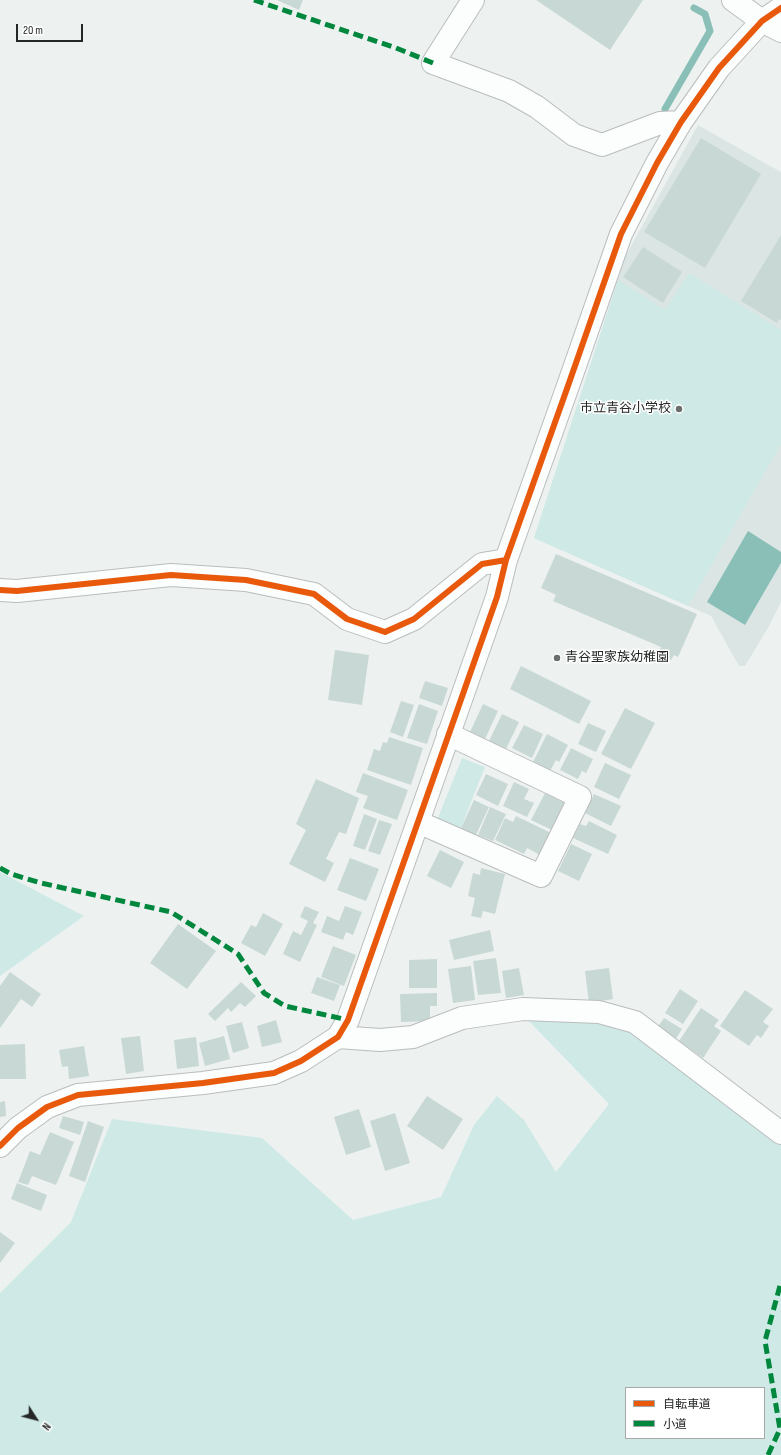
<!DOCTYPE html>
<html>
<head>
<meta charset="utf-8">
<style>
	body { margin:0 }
	#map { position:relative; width:781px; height:1455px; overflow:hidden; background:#edf2f1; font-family:"Sofia Sans Condensed","Noto Sans JP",sans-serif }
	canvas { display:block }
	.legend { position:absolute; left:625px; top:1387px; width:140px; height:52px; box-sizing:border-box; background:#fff; border:1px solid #a7a9a8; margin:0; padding:5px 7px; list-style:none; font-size:12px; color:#242726 }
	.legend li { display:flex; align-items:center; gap:8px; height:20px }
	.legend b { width:20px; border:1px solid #a7a9a8 }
	.north { position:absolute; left:16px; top:1399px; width:40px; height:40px; -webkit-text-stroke:3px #fff; paint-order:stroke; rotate:126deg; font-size:11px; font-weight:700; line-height:16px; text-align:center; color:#242726 }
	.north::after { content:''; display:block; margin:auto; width:14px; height:18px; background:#242726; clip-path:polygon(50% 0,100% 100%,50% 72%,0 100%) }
	.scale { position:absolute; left:16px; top:24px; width:67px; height:18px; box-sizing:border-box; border:2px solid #242726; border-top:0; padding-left:5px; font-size:12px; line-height:14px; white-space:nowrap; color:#242726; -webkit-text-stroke:3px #fff; paint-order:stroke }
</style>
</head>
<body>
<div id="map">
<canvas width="781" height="1455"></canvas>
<ul class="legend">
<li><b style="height:5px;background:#e8590c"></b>自転車道</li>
<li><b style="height:5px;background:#00873e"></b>小道</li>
</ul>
<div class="north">N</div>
<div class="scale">20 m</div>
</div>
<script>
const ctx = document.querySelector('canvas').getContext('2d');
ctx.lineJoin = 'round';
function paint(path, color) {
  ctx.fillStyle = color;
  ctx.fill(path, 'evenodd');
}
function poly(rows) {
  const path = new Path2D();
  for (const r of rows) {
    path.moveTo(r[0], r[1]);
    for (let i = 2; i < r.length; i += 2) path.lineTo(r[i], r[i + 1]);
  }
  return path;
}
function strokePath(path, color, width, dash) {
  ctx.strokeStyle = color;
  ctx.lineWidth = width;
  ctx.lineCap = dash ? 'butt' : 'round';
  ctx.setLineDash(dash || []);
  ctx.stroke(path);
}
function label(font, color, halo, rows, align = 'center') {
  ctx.font = font + ' "Sofia Sans Condensed","Noto Sans JP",sans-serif';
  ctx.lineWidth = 3;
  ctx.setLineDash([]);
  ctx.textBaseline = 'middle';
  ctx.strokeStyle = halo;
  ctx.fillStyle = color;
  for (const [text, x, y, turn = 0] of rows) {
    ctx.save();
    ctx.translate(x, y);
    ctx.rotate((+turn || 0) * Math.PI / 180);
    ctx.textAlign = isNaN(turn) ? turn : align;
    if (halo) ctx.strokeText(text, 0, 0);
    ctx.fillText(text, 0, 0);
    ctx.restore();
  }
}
paint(poly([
	[698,125,781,172,781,602,768,628,745,666,739,666,711,616,534,538,626,255]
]), '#dbe6e4');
paint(poly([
	[689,273,781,330,781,444,688,606,534,538,618,280,665,310],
	[462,758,485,767,460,830,437,820],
	[0,872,84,916,0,976],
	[523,1015,597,1020,638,1033,781,1142,781,1455,0,1455,0,1293,71,1222,112,1119,262,1138,353,1220,441,1197,474,1125,497,1096,524,1120,556,1172,609,1104],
	[626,1388,764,1388,764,1438,626,1438]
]), '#cfeae6');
paint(poly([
	[748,531,781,552,781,563,745,625,707,602]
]), '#8abfb8');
strokePath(poly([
	[665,109,710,31,705,14,694,8]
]), '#8abfb8', 7);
paint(poly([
	[277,0,303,0,299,10],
	[536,0,643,0,610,50],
	[701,138,761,174,705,268,644,232],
	[781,235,781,320,779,319,777,323,741,301],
	[643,247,682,272,663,303,623,277],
	[556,554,697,614,678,657,674,655,671,660,658,654,661,647,553,601,556,595,541,588],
	[335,650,369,655,362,705,328,700],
	[521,666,591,701,579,724,510,689],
	[425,681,448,688,442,706,419,698],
	[401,701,414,705,403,737,390,732],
	[419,704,438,711,427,744,407,738],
	[483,704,498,711,485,739,470,732],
	[625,708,655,723,631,769,601,754],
	[502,714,519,722,506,749,489,741],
	[588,723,606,731,596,752,578,744],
	[524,725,543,734,532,758,512,748],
	[547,734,568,745,559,762,556,760,550,771,533,762],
	[389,737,423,748,411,785,367,770,374,749,380,751,383,742,387,743],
	[571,748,593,759,586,773,582,771,578,779,560,770],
	[605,763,631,775,619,799,594,787],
	[363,773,408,790,397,820,363,808,368,796,356,792],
	[486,774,508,784,498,806,476,795],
	[316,779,359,798,346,834,339,832,326,859,334,863,325,882,289,864,306,830,296,824],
	[514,782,529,789,524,799,534,803,527,817,503,806],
	[545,793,567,804,554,831,531,820],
	[594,794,621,806,611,826,585,813],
	[474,800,489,807,476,835,461,828],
	[490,807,506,814,493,841,478,835],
	[364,814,377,819,365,850,353,846],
	[516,816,551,833,540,855,527,848,524,854,495,840,505,818,513,822],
	[379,820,392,824,380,855,368,851],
	[589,821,617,835,608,854,573,838,580,824,586,826],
	[571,844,592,854,579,881,558,871],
	[440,850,464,862,451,888,427,876],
	[350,858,379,869,366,901,337,890],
	[481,868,505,874,495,914,483,911,481,918,471,916,475,898,468,896,473,873,480,875],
	[305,906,319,912,313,923,317,925,300,962,283,954,293,931,301,935,308,921,300,917],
	[345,906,362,912,353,935,346,932,343,940,321,932,327,916,339,921],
	[263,913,283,924,265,956,241,943,251,925,256,927],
	[178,924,216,951,187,989,150,963],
	[490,930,494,951,454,960,449,940],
	[333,946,356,955,344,986,321,977],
	[496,958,501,993,478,995,473,961],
	[437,959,437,988,409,988,409,960],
	[471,966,475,1000,453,1003,448,969],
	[519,968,524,995,506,998,502,971],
	[609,968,613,999,589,1003,585,971],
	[10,972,41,994,32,1007,21,999,0,1028,0,986],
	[317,977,340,985,334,1001,311,993],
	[241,982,256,996,245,1007,240,1003,231,1012,228,1008,215,1021,208,1014],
	[680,989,698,1001,683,1024,665,1013],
	[745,990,773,1009,763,1022,769,1026,761,1038,757,1035,749,1046,720,1026],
	[437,993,437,1006,430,1006,430,1021,401,1022,400,994],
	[701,1008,719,1020,714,1026,721,1031,703,1058,679,1041],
	[664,1018,682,1029,675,1040,657,1028],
	[276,1020,282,1042,262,1047,257,1026],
	[242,1022,249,1048,233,1053,226,1026],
	[140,1036,144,1071,126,1074,121,1038],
	[224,1036,230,1059,205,1066,199,1043],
	[196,1037,199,1066,177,1069,174,1040],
	[25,1044,26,1079,0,1079,0,1045],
	[84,1046,89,1076,69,1079,68,1066,62,1067,59,1050],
	[427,1096,463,1119,443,1150,407,1126],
	[5,1101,6,1116,0,1117,0,1102],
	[359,1109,371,1147,346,1155,334,1117],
	[395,1113,410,1163,385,1171,370,1121],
	[63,1116,84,1122,80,1135,59,1128],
	[88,1121,104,1127,85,1182,69,1176],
	[50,1132,74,1142,56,1185,32,1176,28,1185,18,1182,30,1151,40,1155],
	[17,1183,47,1195,41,1211,11,1199],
	[0,1232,15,1243,0,1263]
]), '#c8d8d5');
const minor = poly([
	[473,0,433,63,509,91,537,107,574,135,602,145,660,123,681,122],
	[0,590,17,591,171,575,246,580,314,594,347,619,385,632,414,619,482,564,506,560],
	[418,822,541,876,580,797,448,734],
	[338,1037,380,1040,413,1037,462,1018,523,1009,599,1012,635,1022,781,1133],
	[0,1146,18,1128,47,1107,78,1095,203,1083,274,1073,301,1061,338,1037,348,1020,419,819,497,597,506,560,569,383,621,234,657,163,681,122,719,68,762,21,781,8]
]);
const primary = poly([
	[733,0,762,21,781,31]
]);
strokePath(minor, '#babdbd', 24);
strokePath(primary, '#babdbd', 24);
strokePath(minor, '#fcfdfd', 22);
strokePath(primary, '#fcfdfd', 22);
strokePath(poly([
	[254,0,396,48,433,63],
	[0,868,11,874,41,883,171,912,238,954,264,993,285,1006,348,1020],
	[768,1455,780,1429,765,1341,781,1282]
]), '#00873e', 5, [10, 5]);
strokePath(poly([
	[0,590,17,591,171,575,246,580,314,594,347,619,385,632,414,619,482,564,506,560],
	[0,1146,18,1128,47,1107,78,1095,203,1083,274,1073,301,1061,338,1037,348,1020,419,819,497,597,506,560,569,383,621,234,657,163,681,122,719,68,762,21,781,8]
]), '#e8590c', 6);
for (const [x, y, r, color] of [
	[679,409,4,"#6a6e6d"],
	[557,658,4,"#6a6e6d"]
]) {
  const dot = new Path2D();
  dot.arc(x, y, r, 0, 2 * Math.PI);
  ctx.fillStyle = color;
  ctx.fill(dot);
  strokePath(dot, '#fff', 1.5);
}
label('13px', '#242726', '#fff', [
	["市立青谷小学校",671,409],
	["青谷聖家族幼稚園",565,658,"left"]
], 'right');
</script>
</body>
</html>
